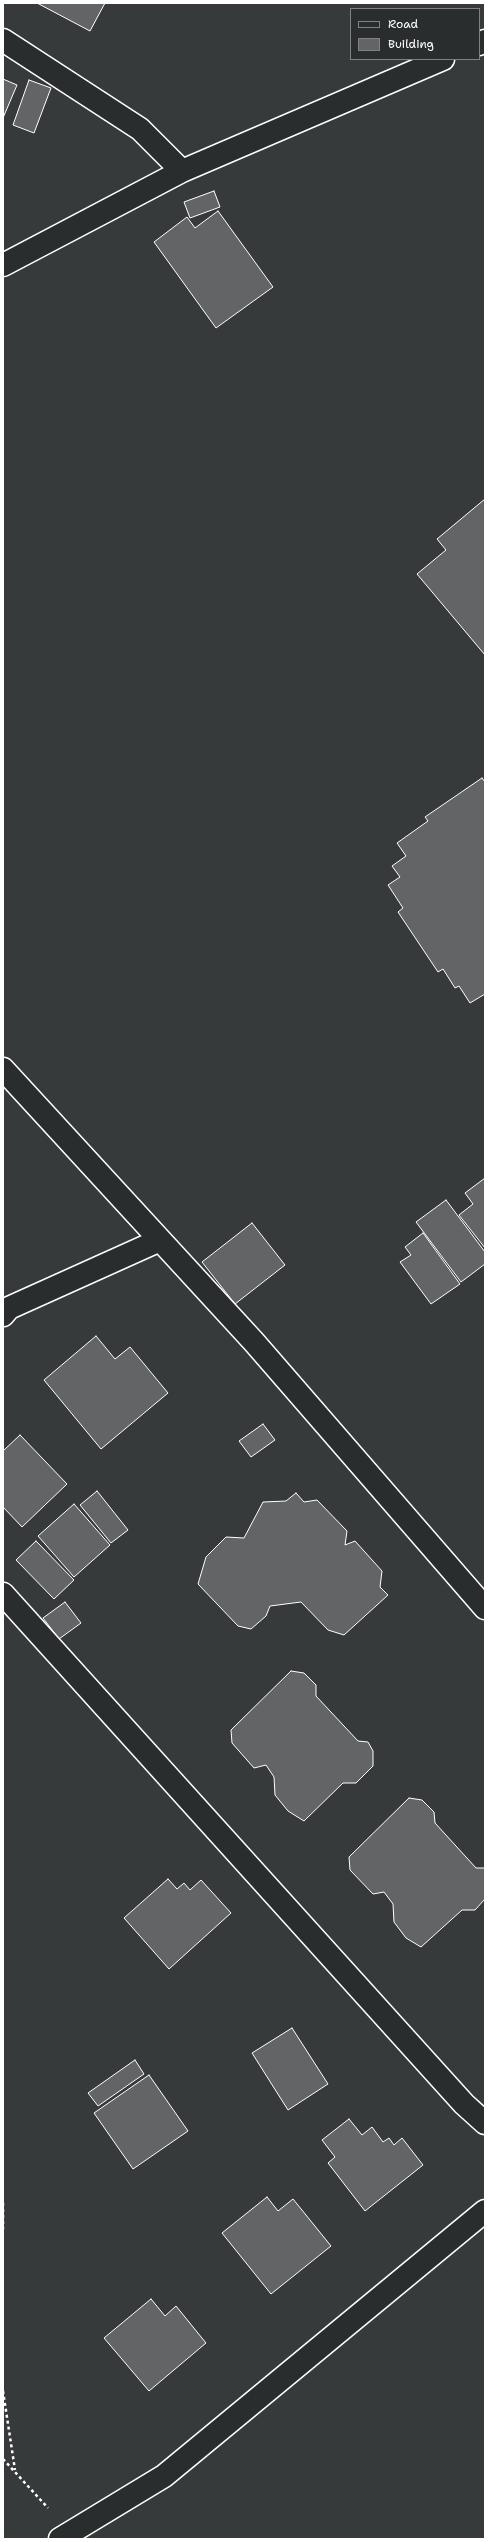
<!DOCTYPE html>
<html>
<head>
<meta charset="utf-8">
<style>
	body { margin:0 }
	#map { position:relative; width:488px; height:2542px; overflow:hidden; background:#373a3b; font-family:"Shantell Sans",sans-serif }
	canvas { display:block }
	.frame { position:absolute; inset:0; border:4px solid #fff; pointer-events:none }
	.legend { position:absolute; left:350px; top:8px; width:130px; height:52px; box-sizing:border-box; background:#2a2d2e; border:1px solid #7f8182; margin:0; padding:5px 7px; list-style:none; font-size:12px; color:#fff }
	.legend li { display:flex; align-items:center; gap:8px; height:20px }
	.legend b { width:20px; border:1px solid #7f8182 }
</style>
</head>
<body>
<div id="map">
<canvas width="488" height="2542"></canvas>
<div class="frame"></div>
<ul class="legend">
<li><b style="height:5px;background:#2a2d2e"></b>Road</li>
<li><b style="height:11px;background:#636465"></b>Building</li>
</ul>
</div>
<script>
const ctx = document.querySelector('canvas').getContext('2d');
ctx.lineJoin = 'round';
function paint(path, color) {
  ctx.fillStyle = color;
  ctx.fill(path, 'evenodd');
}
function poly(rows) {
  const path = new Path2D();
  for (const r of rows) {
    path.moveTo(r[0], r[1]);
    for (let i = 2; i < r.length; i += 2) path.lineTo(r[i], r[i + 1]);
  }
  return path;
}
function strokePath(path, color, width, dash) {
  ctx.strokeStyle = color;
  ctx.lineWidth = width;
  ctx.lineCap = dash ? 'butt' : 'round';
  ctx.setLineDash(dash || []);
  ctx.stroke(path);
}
const building = poly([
	[37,3,105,3,90,31,37,3],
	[3,79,17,85,3,118,3,79],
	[29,80,51,88,34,133,13,125,29,80],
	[214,191,220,207,190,218,184,202,214,191],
	[218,211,273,287,216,328,154,242,187,217,195,228,218,211],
	[485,499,485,655,417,574,446,550,437,539,485,499],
	[482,778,485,782,485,994,470,1003,459,986,455,988,443,969,438,972,398,912,403,908,388,885,400,877,392,866,406,856,397,843,428,821,425,817,482,778],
	[485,1178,485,1248,459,1215,473,1204,465,1193,485,1178],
	[446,1200,485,1252,485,1264,461,1282,416,1222,446,1200],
	[252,1223,285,1265,235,1304,202,1262,252,1223],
	[423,1233,460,1284,431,1304,400,1262,411,1255,405,1247,423,1233],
	[96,1336,115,1359,130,1347,168,1393,101,1449,44,1380,96,1336],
	[263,1424,275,1440,251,1457,239,1441,263,1424],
	[20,1435,67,1484,22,1527,3,1507,3,1451,20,1435],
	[97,1491,128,1530,111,1543,80,1505,97,1491],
	[296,1493,304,1502,317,1500,347,1531,345,1545,355,1541,382,1571,380,1587,388,1595,344,1635,328,1630,301,1602,270,1606,266,1616,251,1629,238,1626,198,1584,206,1557,226,1537,244,1538,263,1502,286,1501,296,1493],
	[74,1504,110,1545,74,1577,38,1536,74,1504],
	[36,1541,74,1580,54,1599,16,1560,36,1541],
	[65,1602,81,1623,59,1639,43,1618,65,1602],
	[291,1671,304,1673,316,1685,316,1696,358,1741,368,1742,373,1751,373,1766,356,1783,343,1783,304,1821,288,1811,275,1795,274,1777,266,1765,254,1768,232,1743,231,1730,291,1671],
	[409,1798,422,1800,434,1812,435,1823,476,1868,485,1868,485,1899,475,1910,462,1910,421,1947,406,1938,394,1922,393,1904,384,1892,373,1894,350,1870,349,1857,409,1798],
	[168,1879,177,1889,184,1883,190,1890,201,1880,231,1913,169,1969,124,1918,168,1879],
	[292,2028,328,2084,288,2110,252,2053,292,2028],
	[135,2060,144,2074,98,2106,88,2093,135,2060],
	[149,2075,188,2131,133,2169,94,2113,149,2075],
	[349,2119,362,2135,372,2127,383,2142,389,2138,394,2145,402,2138,423,2165,365,2211,328,2163,335,2157,322,2140,349,2119],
	[267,2197,278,2211,293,2199,331,2246,271,2294,222,2233,267,2197],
	[151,2299,165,2316,176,2306,206,2343,149,2391,104,2338,151,2299]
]);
paint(building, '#636465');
strokePath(building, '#fff', 1);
const minor = poly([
	[3,40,140,129,182,171],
	[479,44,485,41],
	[3,265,182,171,443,59],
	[3,1069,254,1342,485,1608],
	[3,1315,9,1308,160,1240],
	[3,1594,464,2104,485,2123],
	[60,2539,164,2476,485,2211]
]);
strokePath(minor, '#fff', 25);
strokePath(poly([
	[3,2203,3,2229],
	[3,2391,15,2470],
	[3,2459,48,2508]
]), '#fff', 2.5, [3, 3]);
strokePath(minor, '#2a2d2e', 22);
</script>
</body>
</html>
